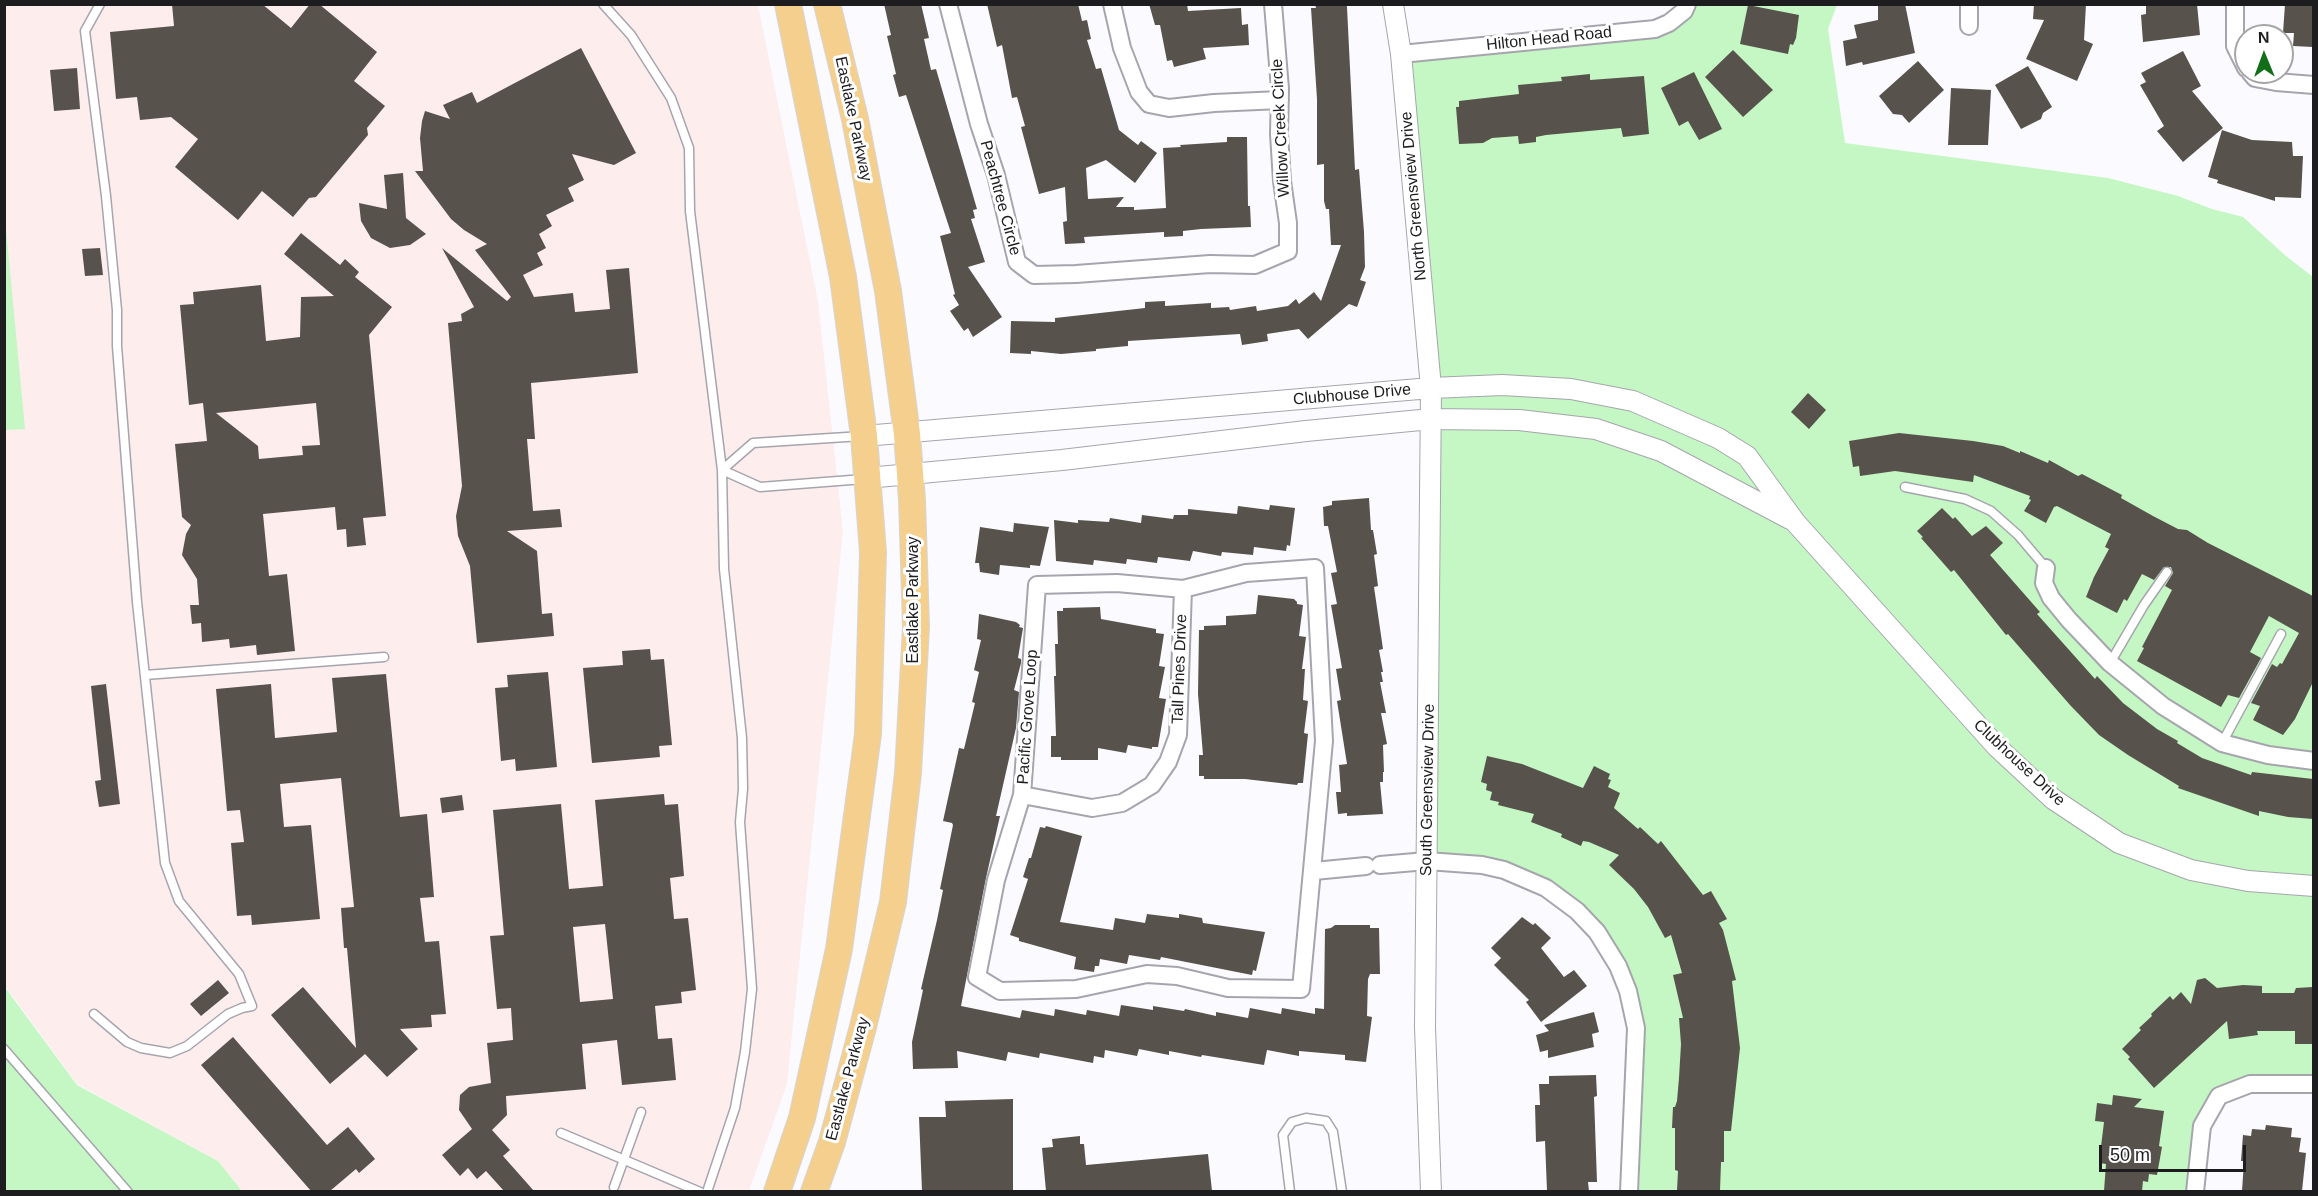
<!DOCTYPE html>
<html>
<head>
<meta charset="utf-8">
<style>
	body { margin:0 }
	#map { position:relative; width:2318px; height:1196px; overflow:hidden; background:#fbfbff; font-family:Arial,sans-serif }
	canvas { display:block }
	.frame { position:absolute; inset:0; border:6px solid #1d1d20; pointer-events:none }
	.north { position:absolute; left:2234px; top:24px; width:60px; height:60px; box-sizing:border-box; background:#fff; border:2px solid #a5a5a6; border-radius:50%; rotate:359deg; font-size:16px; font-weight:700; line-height:24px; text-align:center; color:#1d1d20 }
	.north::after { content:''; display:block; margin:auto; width:21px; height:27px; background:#136e19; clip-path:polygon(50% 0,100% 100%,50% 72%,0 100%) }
	.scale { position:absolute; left:2099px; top:1145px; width:147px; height:27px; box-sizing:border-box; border:3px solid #1d1d20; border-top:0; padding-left:8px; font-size:18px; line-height:21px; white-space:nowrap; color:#1d1d20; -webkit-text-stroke:4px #fff; paint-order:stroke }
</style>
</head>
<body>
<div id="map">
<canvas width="2318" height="1196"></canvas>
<div class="frame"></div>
<div class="north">N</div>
<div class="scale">50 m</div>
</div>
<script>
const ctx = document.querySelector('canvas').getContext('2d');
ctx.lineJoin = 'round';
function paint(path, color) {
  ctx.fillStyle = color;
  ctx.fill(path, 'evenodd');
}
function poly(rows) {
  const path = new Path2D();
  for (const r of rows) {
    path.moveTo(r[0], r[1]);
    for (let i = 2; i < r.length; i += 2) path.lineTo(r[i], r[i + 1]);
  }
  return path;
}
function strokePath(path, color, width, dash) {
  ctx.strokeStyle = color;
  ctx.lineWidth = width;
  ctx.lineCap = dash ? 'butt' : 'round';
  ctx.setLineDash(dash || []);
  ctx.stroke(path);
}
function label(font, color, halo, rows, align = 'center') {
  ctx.font = font + ' Arial,sans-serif';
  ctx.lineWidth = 6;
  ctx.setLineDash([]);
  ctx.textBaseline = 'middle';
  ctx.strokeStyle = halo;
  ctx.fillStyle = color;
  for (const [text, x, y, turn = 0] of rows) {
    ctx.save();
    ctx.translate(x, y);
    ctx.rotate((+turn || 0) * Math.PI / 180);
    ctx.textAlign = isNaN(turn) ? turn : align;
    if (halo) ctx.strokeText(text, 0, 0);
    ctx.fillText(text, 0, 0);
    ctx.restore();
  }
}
paint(poly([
	[4,5,758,5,818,301,843,531,787,1084,749,1191,242,1191,218,1161,77,1084,5,986]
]), '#feeded');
paint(poly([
	[1696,5,1837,5,1828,29,1845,143,2108,178,2178,196,2212,209,2243,217,2286,256,2313,277,2313,1090,2255,1091,2239,1095,2224,1103,2214,1118,2209,1132,2201,1191,1639,1191,1645,1032,1637,991,1631,973,1616,946,1597,923,1576,904,1468,866,1436,872,1437,472,1398,54,1666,29,1688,15],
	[4,208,25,429,5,430,4,430],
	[4,986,77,1085,218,1161,242,1191,5,1191]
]), '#c4f7c3');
paint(poly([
	[172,4,262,4,291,28,310,4,319,4,377,52,354,81,385,106,367,128,368,135,316,197,309,198,293,217,262,191,238,220,175,167,198,139,171,117,140,120,137,97,116,99,110,32,174,26],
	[884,4,921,4,929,38,924,39,931,70,936,69,977,209,973,210,975,218,971,219,985,262,968,267,1002,317,973,337,968,328,964,331,950,311,959,305,953,295,955,294,940,236,951,233,906,95,899,97,893,75,896,74,887,36,891,35],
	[987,4,1078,4,1082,21,1087,20,1091,39,1087,40,1096,69,1101,68,1119,130,1138,145,1141,141,1157,153,1135,183,1106,160,1086,168,1088,199,1124,197,1116,207,1134,207,1134,210,1166,208,1163,148,1181,147,1180,145,1227,142,1227,137,1247,137,1248,206,1250,206,1251,227,1201,229,1183,231,1183,236,1164,237,1164,232,1084,237,1085,243,1065,244,1063,222,1067,221,1065,187,1039,194,1021,127,1025,126,1017,97,1012,98,1002,45,997,47],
	[1149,4,1187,4,1188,11,1241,8,1242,25,1248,24,1249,45,1203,48,1206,59,1174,67,1172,60,1167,61,1160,25,1155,25],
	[1315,4,1346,4,1347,7,1355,170,1359,169,1364,232,1365,267,1360,280,1366,282,1357,307,1349,304,1308,339,1299,329,1267,334,1268,341,1242,345,1240,334,1128,341,1128,346,1096,349,1096,351,1084,352,1061,354,1031,351,1031,354,1010,353,1011,321,1055,322,1055,318,1145,308,1145,302,1165,301,1165,306,1211,303,1211,308,1229,307,1230,310,1256,306,1257,311,1288,306,1296,299,1299,304,1314,292,1321,301,1341,245,1331,245,1329,209,1326,209,1324,201,1324,164,1317,165,1317,99,1311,8,1316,8],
	[1878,4,1905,4,1915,53,1863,65,1862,62,1846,66,1843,41,1857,38,1854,25,1878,20],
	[2034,4,2086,4,2084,40,2093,44,2077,81,2026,59,2044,20,2033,19],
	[2146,4,2197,4,2200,35,2143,42,2141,15,2146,14],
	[2285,4,2313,4,2313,47,2293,46,2294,33,2283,33],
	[1748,5,1799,15,1796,38,1793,45,1790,44,1788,54,1740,44],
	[581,48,636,153,614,165,572,154,584,180,568,188,574,201,546,215,552,226,539,234,546,248,537,253,543,265,523,275,534,297,573,293,575,312,610,309,606,270,629,268,638,373,531,383,535,439,527,439,533,511,560,509,562,527,507,531,537,551,542,614,552,613,554,636,477,643,470,566,458,536,456,516,462,486,448,323,462,321,461,314,474,307,442,248,507,301,511,297,475,250,487,244,464,230,451,219,415,171,423,171,420,138,422,121,425,111,450,119,443,105,472,92,477,103],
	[1733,50,1773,90,1743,117,1705,77],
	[2183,51,2201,86,2192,91,2223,128,2183,162,2157,131,2164,126,2140,85,2146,82,2141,73],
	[1918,61,1944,90,1909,123,1902,115,1893,114,1879,96],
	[2028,66,2052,107,2043,113,2041,119,2021,129,1995,85],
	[77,68,80,109,54,111,50,70],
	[1694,72,1722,129,1699,140,1688,121,1679,126,1661,88],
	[1590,74,1590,80,1644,76,1649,134,1623,137,1621,128,1546,135,1536,137,1536,142,1519,144,1518,136,1492,138,1483,143,1459,144,1456,107,1459,107,1459,101,1519,94,1518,85,1562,81,1561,77],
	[1951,88,1991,90,1988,145,1948,145],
	[2222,130,2252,140,2292,142,2293,156,2303,156,2301,198,2275,197,2275,201,2217,183,2218,180,2208,177],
	[403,173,406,218,426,234,410,245,390,248,371,238,361,221,359,203,387,209,384,175],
	[301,233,340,265,345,259,359,272,355,277,392,307,369,335,386,516,363,518,366,545,347,547,346,529,337,530,335,507,263,514,269,576,287,574,295,651,257,655,256,645,230,648,229,639,202,642,201,623,192,624,190,605,199,605,197,579,182,555,186,534,191,525,182,517,175,444,207,441,203,403,189,405,180,305,194,304,193,292,261,285,266,341,300,337,301,297,334,296,284,254],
	[316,403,320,445,302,446,303,455,259,459,258,446,216,413],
	[100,248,103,275,85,276,82,249],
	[1808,393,1826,410,1809,429,1791,412],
	[1899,433,1973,441,2003,446,2020,453,2020,451,2048,463,2049,460,2078,476,2082,474,2122,495,2121,498,2153,516,2178,529,2187,530,2208,543,2313,596,2313,682,2295,719,2283,735,2253,720,2260,706,2251,703,2272,664,2277,667,2280,663,2282,664,2299,633,2269,616,2250,652,2261,658,2239,698,2228,695,2221,707,2137,661,2144,648,2142,647,2172,590,2165,586,2173,573,2171,567,2164,567,2154,580,2142,574,2127,601,2124,599,2117,613,2086,597,2094,577,2109,549,2105,547,2111,534,2080,518,2057,506,2054,507,2046,523,2024,511,2031,500,2029,499,2030,496,1974,475,1973,482,1895,471,1860,476,1859,466,1853,467,1849,441],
	[1369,498,1371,530,1373,530,1377,554,1374,555,1378,586,1374,587,1383,649,1379,650,1383,672,1381,672,1383,682,1380,682,1386,713,1381,713,1387,744,1383,745,1384,772,1383,772,1383,782,1380,782,1383,814,1347,816,1347,813,1338,814,1336,792,1341,792,1339,765,1347,764,1337,701,1341,700,1336,669,1342,668,1331,605,1337,604,1331,573,1337,572,1328,526,1324,526,1323,507,1332,505,1332,501],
	[1270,505,1295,508,1290,546,1287,545,1286,551,1254,547,1253,555,1222,552,1221,556,1193,551,1190,561,1158,557,1157,563,1127,559,1126,564,1094,560,1093,565,1056,561,1054,520,1078,523,1078,520,1109,522,1110,518,1141,523,1142,515,1173,519,1174,515,1188,515,1188,509,1237,514,1238,506,1269,510],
	[1942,508,1953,519,1955,517,1972,536,1986,526,2003,543,1990,555,2040,612,2037,614,2095,679,2097,676,2123,703,2157,729,2178,741,2177,743,2202,758,2251,775,2252,772,2313,779,2313,819,2288,817,2259,811,2259,816,2178,788,2179,786,2128,755,2099,735,2070,705,2008,634,2006,635,1954,570,1951,572,1921,538,1923,537,1917,531],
	[1014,523,1049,527,1040,566,1030,565,1030,568,1000,565,999,575,980,572,979,563,975,563,980,527,1013,532],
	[1258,595,1294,599,1297,602,1297,604,1303,605,1299,636,1306,637,1302,669,1305,669,1303,700,1308,701,1304,733,1308,734,1303,783,1298,783,1297,785,1245,779,1204,779,1204,776,1199,776,1199,755,1203,755,1198,694,1199,630,1204,630,1204,626,1226,625,1226,616,1256,614],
	[1100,607,1101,619,1156,629,1156,633,1164,634,1159,666,1165,667,1159,698,1166,699,1158,747,1152,747,1152,749,1128,745,1126,753,1098,748,1098,760,1061,760,1061,757,1051,757,1051,736,1056,736,1054,676,1056,676,1055,644,1058,644,1057,611,1063,611,1063,608],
	[979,614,1016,622,1020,625,1019,627,1023,628,1018,658,1021,659,1021,663,1014,690,1019,692,1016,728,996,816,1000,816,986,878,961,1006,1020,1018,1022,1010,1054,1016,1055,1009,1086,1015,1087,1010,1119,1016,1121,1005,1153,1010,1153,1006,1184,1011,1185,1009,1216,1016,1216,1012,1248,1018,1250,1008,1281,1014,1282,1008,1315,1014,1315,1008,1324,1009,1325,929,1331,928,1335,925,1370,925,1370,928,1379,928,1380,974,1370,974,1368,979,1367,1016,1372,1017,1366,1062,1345,1060,1345,1055,1299,1051,1299,1056,1267,1050,1264,1065,1202,1055,1201,1057,1169,1051,1169,1055,1139,1049,1137,1056,1105,1050,1104,1058,1094,1056,1093,1063,1040,1053,1039,1058,1008,1052,1006,1061,957,1051,958,1068,913,1069,912,1042,923,990,921,989,937,920,943,890,940,889,953,825,952,823,943,821,959,748,964,749,975,703,972,702,979,672,974,670,981,640,977,639],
	[650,649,651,660,664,659,672,745,659,746,660,757,592,763,583,668,623,665,622,651],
	[548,672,557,767,516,771,515,759,501,761,495,688,508,687,507,675],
	[386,674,400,817,427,814,434,897,420,898,425,942,439,941,446,1014,431,1015,432,1027,400,1029,418,1049,387,1077,365,1054,330,1084,271,1015,303,987,356,1048,347,948,344,948,341,908,354,907,341,778,280,784,284,827,311,825,320,919,252,925,251,915,237,916,231,843,244,842,240,810,227,811,216,689,271,684,275,738,337,732,332,678],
	[106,684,120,804,99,807,95,781,101,780,91,686],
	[1487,756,1522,764,1583,788,1594,766,1610,774,1608,779,1611,780,1608,787,1620,793,1614,808,1638,829,1640,827,1658,844,1661,841,1703,895,1711,891,1727,919,1719,923,1723,930,1736,980,1732,981,1740,1048,1731,1131,1724,1131,1724,1162,1721,1162,1720,1191,1677,1191,1678,1171,1675,1170,1675,1128,1672,1128,1673,1107,1675,1107,1677,1101,1679,1078,1681,1044,1679,1018,1683,1018,1673,975,1682,973,1671,935,1665,938,1648,907,1634,889,1609,865,1619,855,1589,842,1583,841,1581,846,1561,837,1562,834,1531,822,1534,814,1498,805,1499,802,1490,800,1492,792,1486,790,1487,784,1481,782],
	[664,794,665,805,678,804,684,876,670,878,674,919,688,918,696,990,681,992,682,1003,655,1006,658,1039,672,1038,676,1080,622,1085,617,1040,582,1044,586,1089,506,1096,507,1115,492,1130,510,1150,503,1156,534,1191,504,1191,486,1171,477,1179,468,1168,460,1176,442,1155,472,1129,459,1110,460,1095,469,1087,491,1083,487,1043,513,1040,511,1008,497,1009,490,936,504,935,493,810,561,804,569,889,603,886,595,800],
	[605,924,613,999,580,1002,573,927],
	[462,795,464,810,442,813,440,798],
	[1046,826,1082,836,1060,922,1113,930,1115,918,1145,923,1147,914,1179,918,1179,914,1202,918,1203,923,1265,932,1256,971,1253,970,1252,975,1161,957,1160,960,1129,955,1127,964,1100,959,1099,966,1095,966,1094,972,1074,969,1076,957,1019,941,1019,938,1010,935,1028,879,1023,877,1029,858,1031,858,1040,827,1045,828],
	[1522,917,1533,925,1535,923,1551,938,1541,948,1564,977,1574,970,1587,986,1541,1022,1526,1002,1529,1000,1494,965,1501,958,1491,948],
	[2205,978,2217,988,2243,985,2262,986,2262,993,2294,993,2296,988,2313,987,2313,1044,2295,1044,2295,1031,2257,1031,2258,1035,2229,1039,2227,1021,2154,1088,2128,1059,2130,1057,2122,1049,2141,1030,2139,1028,2152,1016,2151,1014,2170,996,2173,1000,2181,992,2191,1004,2197,980],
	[218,980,229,993,201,1016,190,1004],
	[1594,1012,1599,1032,1592,1034,1594,1047,1548,1058,1548,1050,1540,1052,1536,1035,1549,1031,1544,1025],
	[233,1037,327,1145,348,1127,375,1159,359,1173,356,1169,330,1191,311,1191,201,1065],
	[1596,1075,1597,1096,1594,1097,1597,1182,1588,1182,1589,1191,1547,1191,1545,1141,1536,1142,1535,1105,1540,1105,1539,1084,1549,1084,1549,1076],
	[2113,1095,2142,1099,2134,1107,2164,1111,2159,1146,2162,1147,2157,1175,2149,1174,2148,1182,2143,1181,2142,1191,2104,1191,2106,1164,2099,1163,2104,1122,2095,1121,2097,1103,2112,1105],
	[1013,1099,1013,1191,922,1191,919,1117,946,1117,945,1101],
	[2266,1125,2292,1128,2291,1137,2301,1138,2299,1152,2306,1153,2302,1191,2242,1191,2244,1161,2241,1161,2243,1135,2251,1136,2252,1129,2265,1130],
	[1080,1136,1080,1144,1084,1144,1086,1165,1208,1154,1212,1191,1046,1191,1042,1148,1053,1147,1052,1139]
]), '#58524c');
const service = poly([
	[603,4,631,35,671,98,689,148,690,211,722,470,724,569,742,738,743,789,740,822,752,989,745,1052,735,1108,707,1192],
	[862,436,753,443,722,470,760,487,864,479],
	[1905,487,1965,499,1991,511,2018,535,2046,568],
	[2110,663,2144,605,2167,572],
	[145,675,384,657],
	[2222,743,2281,634],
	[94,1014,127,1042,141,1048,170,1053,187,1046,228,1014,242,1008,252,1006,239,974,179,901,165,863,137,602,117,346,117,310,106,196,85,31,100,4],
	[4,1049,128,1192],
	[561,1133,700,1192],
	[614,1187,641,1112],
	[1290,1192,1283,1135,1292,1122,1306,1118,1326,1121,1333,1132,1342,1192]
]);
const minor = poly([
	[948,4,979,124,996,175,1017,262,1034,275,1076,274,1210,264,1255,265,1288,251,1288,223,1282,181,1279,134,1280,89,1273,4],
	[1112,4,1122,48,1139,92,1149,104,1169,108,1214,103,1280,100],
	[1969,4,1969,26],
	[2235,4,2235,46,2246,68],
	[1401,54,1655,29,1669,23,1684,11,1687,4],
	[2250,72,2255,78,2276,82,2314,85],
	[1315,568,1324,741,1301,989,1228,988,1177,976,1147,974,1076,989,1000,991,977,977,996,880,1022,795,1037,585,1117,583,1183,589,1246,573,1315,568],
	[2046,568,2044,583,2051,598,2069,620,2110,663,2163,706,2222,743,2268,755,2314,761],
	[1022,795,1092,808,1122,803,1152,785,1168,762,1178,735,1183,589],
	[1380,865,1427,861,1482,865,1504,870,1546,888,1577,911,1597,932,1618,966,1628,991,1636,1028,1629,1192],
	[1314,871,1366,866],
	[2195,1192,2202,1126,2219,1096,2250,1084,2314,1084]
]);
const tertiary = poly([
	[1393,4,1401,54,1431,388,1425,1027,1431,1192],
	[864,436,1431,388,1502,385,1571,389,1633,401,1718,438,1747,456,1795,522,1997,747,2053,799,2119,843,2191,870,2248,881,2314,886],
	[867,478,1062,460,1306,431,1431,419,1519,420,1596,429,1661,451,1790,519]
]);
const primary = poly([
	[777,1192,802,1118,839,949,868,734,873,552,864,436,843,277,788,4],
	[814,1192,832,1142,863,1027,893,902,908,773,916,627,912,500,907,434,888,291,855,119,827,4]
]);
strokePath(service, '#a6a5ae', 11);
strokePath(minor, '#a6a5ae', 20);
strokePath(tertiary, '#a6a5ae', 22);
strokePath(primary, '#d6d6d7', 28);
strokePath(service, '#fff', 8);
strokePath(minor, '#fff', 16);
strokePath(tertiary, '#fff', 20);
strokePath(primary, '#f4cf8e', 26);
label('16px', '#1d1d20', '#fff', [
	["Hilton Head Road",1549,39,-6],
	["Eastlake Parkway",853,119,78],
	["Willow Creek Circle",1281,128,-93],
	["North Greensview Drive",1414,196,-95],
	["Peachtree Circle",1000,198,75],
	["Clubhouse Drive",1352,395,-5],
	["Eastlake Parkway",914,600,-90],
	["Tall Pines Drive",1180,669,-88],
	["Pacific Grove Loop",1028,717,-86],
	["Clubhouse Drive",2019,763,43],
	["South Greensview Drive",1428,790,-89],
	["Eastlake Parkway",848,1079,-75]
]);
</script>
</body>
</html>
